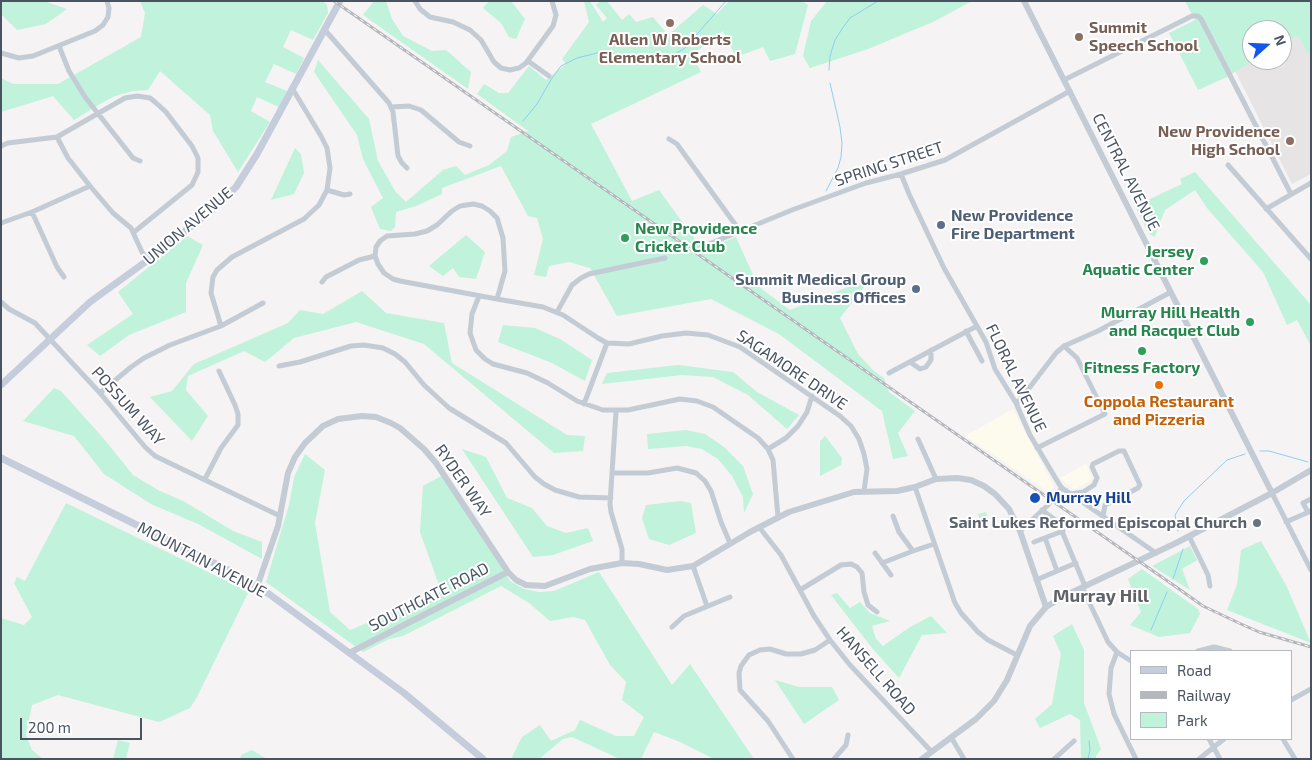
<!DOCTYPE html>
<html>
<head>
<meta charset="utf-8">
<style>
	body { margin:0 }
	#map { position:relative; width:1312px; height:760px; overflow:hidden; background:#f5f3f3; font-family:"Exo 2",sans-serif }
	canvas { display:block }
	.frame { position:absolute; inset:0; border:2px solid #495362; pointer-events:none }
	.legend { position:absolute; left:1130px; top:650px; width:162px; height:90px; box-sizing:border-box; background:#fff; border:1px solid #b6bac0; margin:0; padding:6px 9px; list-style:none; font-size:15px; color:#495362 }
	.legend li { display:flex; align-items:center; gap:10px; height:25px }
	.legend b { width:25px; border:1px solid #b6bac0 }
	.north { position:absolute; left:1242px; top:20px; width:50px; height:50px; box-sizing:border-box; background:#fff; border:1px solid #b6bac0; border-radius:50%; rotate:70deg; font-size:14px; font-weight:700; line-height:20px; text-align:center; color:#495362 }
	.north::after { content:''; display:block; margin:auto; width:18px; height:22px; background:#1355ef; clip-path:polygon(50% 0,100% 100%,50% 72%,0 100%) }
	.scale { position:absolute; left:20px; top:718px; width:122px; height:22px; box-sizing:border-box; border:2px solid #495362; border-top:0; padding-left:6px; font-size:15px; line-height:18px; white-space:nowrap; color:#495362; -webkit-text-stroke:4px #fff; paint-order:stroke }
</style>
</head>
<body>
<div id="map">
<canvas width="1312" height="760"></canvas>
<div class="frame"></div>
<ul class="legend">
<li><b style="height:6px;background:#c5cddc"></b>Road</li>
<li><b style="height:6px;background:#b5b7bd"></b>Railway</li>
<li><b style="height:14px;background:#c1f2db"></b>Park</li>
</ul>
<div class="north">N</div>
<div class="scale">200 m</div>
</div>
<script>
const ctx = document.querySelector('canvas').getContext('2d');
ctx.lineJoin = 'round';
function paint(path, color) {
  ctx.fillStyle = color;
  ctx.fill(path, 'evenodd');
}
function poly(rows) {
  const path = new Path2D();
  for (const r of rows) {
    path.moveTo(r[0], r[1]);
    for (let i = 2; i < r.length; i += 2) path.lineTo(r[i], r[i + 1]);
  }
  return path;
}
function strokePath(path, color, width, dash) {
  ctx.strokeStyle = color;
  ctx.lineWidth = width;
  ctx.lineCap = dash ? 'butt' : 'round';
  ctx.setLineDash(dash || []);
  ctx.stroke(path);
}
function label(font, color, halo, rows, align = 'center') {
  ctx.font = font + ' "Exo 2",sans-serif';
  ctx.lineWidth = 4;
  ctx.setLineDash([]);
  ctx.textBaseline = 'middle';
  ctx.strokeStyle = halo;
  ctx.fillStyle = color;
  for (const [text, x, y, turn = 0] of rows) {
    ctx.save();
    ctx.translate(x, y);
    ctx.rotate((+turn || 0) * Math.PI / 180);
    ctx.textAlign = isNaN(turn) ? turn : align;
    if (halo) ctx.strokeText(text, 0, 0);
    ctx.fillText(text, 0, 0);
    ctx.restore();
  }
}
paint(poly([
	[1013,409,1054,486,1050,493,965,436],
	[1086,464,1093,479,1074,490,1060,478]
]), '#fdfbee');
paint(poly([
	[1298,36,1307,53,1311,52,1311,174,1292,184,1235,71,1254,60,1282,60,1282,45]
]), '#e6e4e5');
paint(poly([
	[1,1,44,1,67,9,46,24,17,30,1,14],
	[140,1,323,1,327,5,328,13,313,40,291,30,283,47,304,58,296,74,274,64,265,82,287,91,279,107,257,97,251,111,270,122,238,172,213,131,210,115,160,71,148,90,133,91,115,96,100,104,74,120,53,96,1,112,1,78,13,84,58,84,141,37,145,13],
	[374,1,386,1,392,19,403,36,432,51,446,50,471,72,468,89,363,15],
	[489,1,512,2,525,19,516,39,509,37,501,23,483,8],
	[584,1,590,1,603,22,607,18,596,5,600,1,607,1,622,20,629,14,636,22,653,17,668,35,703,5,717,14,729,1,802,1,808,5,795,54,770,61,763,47,736,57,723,31,692,55,701,72,591,124,632,201,659,190,694,238,707,248,736,237,758,286,790,310,871,278,840,318,858,354,874,371,884,378,889,392,915,411,898,433,908,456,893,459,882,411,779,334,711,299,617,316,590,268,569,262,549,266,546,277,534,275,543,239,537,218,528,216,501,166,442,188,442,194,416,206,396,212,395,227,391,231,380,229,371,207,383,198,363,159,357,135,314,72,318,60,369,119,378,161,395,191,406,202,443,170,456,166,465,175,489,165,507,151,511,137,528,131,477,94,484,84,499,93,508,93,529,66,546,80,566,64,562,59,589,22],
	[827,1,972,1,933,22,868,49,810,68,803,56,811,21],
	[1185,1,1311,1,1311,52,1307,53,1298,36,1282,45,1282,30,1252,30,1252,60,1254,60,1227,77,1198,90,1169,33,1195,20],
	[295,148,301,154,304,173,294,194,271,200],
	[1195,172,1311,305,1311,346,1297,320,1287,325,1263,272,1207,208,1195,190,1165,210,1158,227,1155,237,1149,234,1135,206,1182,184,1180,179],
	[466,235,485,252,476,279,459,277,453,268,443,276,429,266],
	[187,236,203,245,186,283,186,312,129,335,100,356,87,345,133,314,118,292],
	[362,291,386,313,444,323,452,363,567,435,585,436,583,451,554,453,424,344,356,322,294,338,265,362,244,351,188,376,186,390,208,416,192,441,150,397,172,391,194,364,288,323,300,310,323,314],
	[503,325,535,328,560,339,592,360,585,381,552,363,498,342],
	[678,365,733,372,757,392,799,415,787,429,748,395,713,377,682,375,602,384,607,373],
	[54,388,61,391,104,439,133,475,158,490,185,502,233,531,262,542,262,559,198,524,151,504,104,474,74,436,23,421],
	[686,430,705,434,724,447,743,466,753,494,744,513,743,497,732,476,718,459,702,449,686,446,648,449,647,434],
	[825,436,842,458,841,465,820,476,820,441],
	[462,449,486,457,507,498,532,508,547,526,566,533,588,528,593,541,553,555,533,557],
	[305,454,325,470,315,523,330,612,350,630,416,603,441,591,420,532,423,486,443,475,510,581,524,589,539,592,554,591,599,572,672,685,690,664,754,759,714,759,680,742,654,732,641,759,620,759,572,737,563,739,539,759,511,759,522,737,540,725,551,741,575,730,580,720,616,736,634,736,644,717,622,700,626,682,610,665,585,620,573,617,550,621,529,603,501,586,403,636,389,639,363,652,266,582,289,505,294,477],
	[680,501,691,503,696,533,669,545,649,539,642,518,646,505],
	[66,503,239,587,248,593,196,699,190,708,159,722,58,695,32,705,26,735,32,750,43,759,1,759,1,618,24,625,32,617,14,583,17,577,25,581],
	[986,512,989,522,988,526,982,528,978,514],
	[1261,541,1286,585,1311,643,1227,610,1237,585,1241,550],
	[1190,546,1197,560,1182,569,1190,590,1152,566],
	[1142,569,1198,609,1200,614,1190,633,1159,637,1130,625,1141,612,1128,579],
	[837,593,850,608,860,602,870,613,890,621,872,626,876,639,883,646,910,627,931,616,947,633,922,635,899,678,872,648,831,595],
	[1072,624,1084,650,1084,703,1101,749,1096,756,1096,759,1081,759,1080,720,1070,714,1040,728,1035,719,1052,704,1061,654,1053,636],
	[775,680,799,687,832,687,839,700,804,724],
	[118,740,130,743,126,759,113,759],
	[252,750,267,759,240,759,241,755]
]), '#c1f2db');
strokePath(poly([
	[829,70,830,56,835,40,842,29,850,18,878,1],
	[523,121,537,104,552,78,561,66,577,58,597,53,623,54,657,58,673,55,685,48,726,1],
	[826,191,838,168,841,157,842,143,840,127,830,83],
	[1260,451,1269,451,1308,462],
	[1178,531,1175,515,1184,501,1227,460,1245,454],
	[1173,579,1183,549],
	[1151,630,1167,592],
	[1088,759,1090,750,1089,741]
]), '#8dcef1', 1);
strokePath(poly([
	[415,1,420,9,430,17,453,22,470,30,481,40,494,62,501,68,510,70,519,68,526,63,553,26,556,15,552,1],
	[324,29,389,103,393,112,398,156,402,163,407,168],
	[59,46,69,71,85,97,133,158,140,161],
	[1,53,19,58,33,56,95,31,103,25,108,17,109,8,107,1],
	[528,61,549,76],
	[1064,80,1192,16,1198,16,1201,19,1291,194],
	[392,107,409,106,421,110,459,142,470,146],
	[57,137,68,158,90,186,113,213,131,228,142,252,148,260],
	[669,139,677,144,682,151,740,231],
	[1,146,8,143,57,137,125,98,137,96,150,98,155,102,166,112,192,146,198,158,198,172,192,185,134,232],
	[1228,165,1311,259],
	[901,174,909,194,944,268,986,342,995,369,1016,403,1030,435,1059,484,1062,488,1156,553],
	[327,190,344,195,350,194],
	[1266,209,1311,183],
	[32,212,57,267,64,277],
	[1,223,32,212,90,186],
	[709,244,792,210,866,183,901,174,945,160,1070,91],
	[322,282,326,277,359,260,375,256],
	[479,296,472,314,470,333,476,350,485,359,493,364,527,373,548,383,577,401,603,410,628,410,680,399,697,401,713,407,758,438,768,449,773,460,778,517],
	[497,299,505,271,503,238,497,218,490,211,482,206,473,204,460,206,452,211,437,225,427,231,415,234,387,236,380,241,376,247,375,256,378,264,384,273,393,279,400,281,497,299,543,307,563,315,598,338,607,343,629,344,662,336,686,333,708,335,740,347,840,416,851,426,859,439,864,454,867,469,864,491],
	[1,302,9,309,35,323,100,393,145,447,155,456,280,516],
	[557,312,572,285,581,278,589,274,665,258],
	[221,326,211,293,213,277,217,270,232,257,304,219,319,205,327,190,330,168,327,148,321,136,292,88],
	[966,331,982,361],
	[910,362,920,369,926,367,931,360,931,350],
	[279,366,300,362,351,346,364,345,383,348,395,354,405,362,424,385,449,408,506,443,535,477,544,484,555,490,579,497,611,498],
	[889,373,977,326],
	[100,393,131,367,144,358,170,345,221,326,263,303],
	[1016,403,1020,400,1056,353,1064,346,1098,331,1171,292],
	[584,404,607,343],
	[616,411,610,504,611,512,622,549,622,563],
	[918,439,936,479],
	[1037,448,1105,414,1077,358,1064,346],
	[768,449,786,438,798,426,807,412,812,396],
	[612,473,648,473,677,468,696,473,705,481,711,491,721,522,730,543],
	[205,479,221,448,238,425,238,414,235,405,219,371],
	[915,487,955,603,961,613,978,632,988,640,1017,655],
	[1272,493,1311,570],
	[1071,494,1083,492,1094,485,1097,478,1092,467,1093,464,1119,451,1124,451,1140,485,1138,488,1105,505,1103,516],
	[1042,510,1058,522,1085,586],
	[1308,512,1303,503,1311,499],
	[893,516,899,532,913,551,934,544],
	[1286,522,1311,511],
	[759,527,781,555,814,616,830,640,850,665,931,751],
	[1020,531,1047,506,1062,488],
	[1189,536,1208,575,1210,586],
	[1045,538,1057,571],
	[1034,542,1063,531],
	[875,553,891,575],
	[882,563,913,551],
	[693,566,707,606],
	[1036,580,1076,563],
	[1082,587,1108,642,1117,652,1131,661],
	[800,590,841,565,851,564,857,567,862,573,864,592,868,605,877,612],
	[672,627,684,616,730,597],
	[1198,651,1214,647,1230,651],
	[1117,652,1111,668,1109,694,1114,714,1136,759],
	[1291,700,1311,689],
	[951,737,964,759],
	[1209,739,1220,759],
	[1283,739,1295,759],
	[793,759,768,721,740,690,739,673,741,666,749,655,760,650,770,649,786,654,801,654,815,650,830,640],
	[834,759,846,745,848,735],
	[1054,759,1074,741],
	[1199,759,1224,739]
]), '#c3cbd4', 5);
strokePath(poly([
	[1024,1,1272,493],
	[257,587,278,526,288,473,295,457,305,443,323,426,338,419,362,416,376,417,391,423,400,428,424,449,436,463,508,572,516,580,526,585,545,586,590,569,622,563,639,564,667,570,693,566,750,532,789,512,854,492,897,491,915,487,936,479,957,478,971,480,984,486,995,494,1009,509,1020,531,1046,607],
	[349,653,508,572],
	[922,759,976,719,994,701,1007,680,1030,626,1046,607,1062,597,1176,543,1272,493,1311,470]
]), '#c3cbd4', 6);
strokePath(poly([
	[1,385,90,302,148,260,212,210,236,187,257,154,340,1],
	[1,458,234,573,269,594,404,693,483,759]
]), '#c5cddc', 7);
const rail = poly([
	[334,1,1179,589,1203,606,1241,624,1259,632,1311,647]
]);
strokePath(rail, '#b5b7bd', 3);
strokePath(rail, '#fff', 1, [4]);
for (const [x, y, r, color] of [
	[670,23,5,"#8d6e63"],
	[1079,37,5,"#8d6e63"],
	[1290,141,5,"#8d6e63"],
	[941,225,5,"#5c6f8a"],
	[625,238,5,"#2e9e5b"],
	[1204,261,5,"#2e9e5b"],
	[916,289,5,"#5c6f8a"],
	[1250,322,5,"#2e9e5b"],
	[1142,351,5,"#2e9e5b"],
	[1159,385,5,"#e8710a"],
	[1035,498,6,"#1a4fb4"],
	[1257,523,5,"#6b7280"]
]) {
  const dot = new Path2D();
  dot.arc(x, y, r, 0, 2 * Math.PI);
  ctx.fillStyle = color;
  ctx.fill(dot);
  strokePath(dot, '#fff', 2);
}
label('bold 16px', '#785e54', '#fff', [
	["Summit",1089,28],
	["Speech School",1089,46],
	["Allen W Roberts",670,40,"center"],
	["Elementary School",670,58,"center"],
	["New Providence",1280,132,"right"],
	["High School",1280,150,"right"]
], 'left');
label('16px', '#495362', '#fff', [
	["SPRING STREET",889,164,-18],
	["CENTRAL AVENUE",1126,172,63],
	["UNION AVENUE",188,226,-40],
	["SAGAMORE DRIVE",792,370,34],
	["FLORAL AVENUE",1016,378,64],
	["POSSUM WAY",128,406,48],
	["RYDER WAY",463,481,55],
	["MOUNTAIN AVENUE",202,560,28],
	["SOUTHGATE ROAD",429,597,-27],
	["HANSELL ROAD",876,671,49]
]);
label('bold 16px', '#4e5e75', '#fff', [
	["New Providence",951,216],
	["Fire Department",951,234],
	["Summit Medical Group",906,280,"right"],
	["Business Offices",906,298,"right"]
], 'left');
label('bold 16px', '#27864d', '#fff', [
	["New Providence",635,229,"left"],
	["Cricket Club",635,247,"left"],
	["Jersey",1194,252],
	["Aquatic Center",1194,270],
	["Murray Hill Health",1240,313],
	["and Racquet Club",1240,331],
	["Fitness Factory",1142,368,"center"]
], 'right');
label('bold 16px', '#c56008', '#fff', [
	["Coppola Restaurant",1159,402],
	["and Pizzeria",1159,420]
]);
label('bold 16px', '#164399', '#fff', [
	["Murray Hill",1046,498]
], 'left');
label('bold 16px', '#5b616d', '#fff', [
	["Saint Lukes Reformed Episcopal Church",1247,523]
], 'right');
label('bold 18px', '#5f6268', '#fff', [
	["Murray Hill",1101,596]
]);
</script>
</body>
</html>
